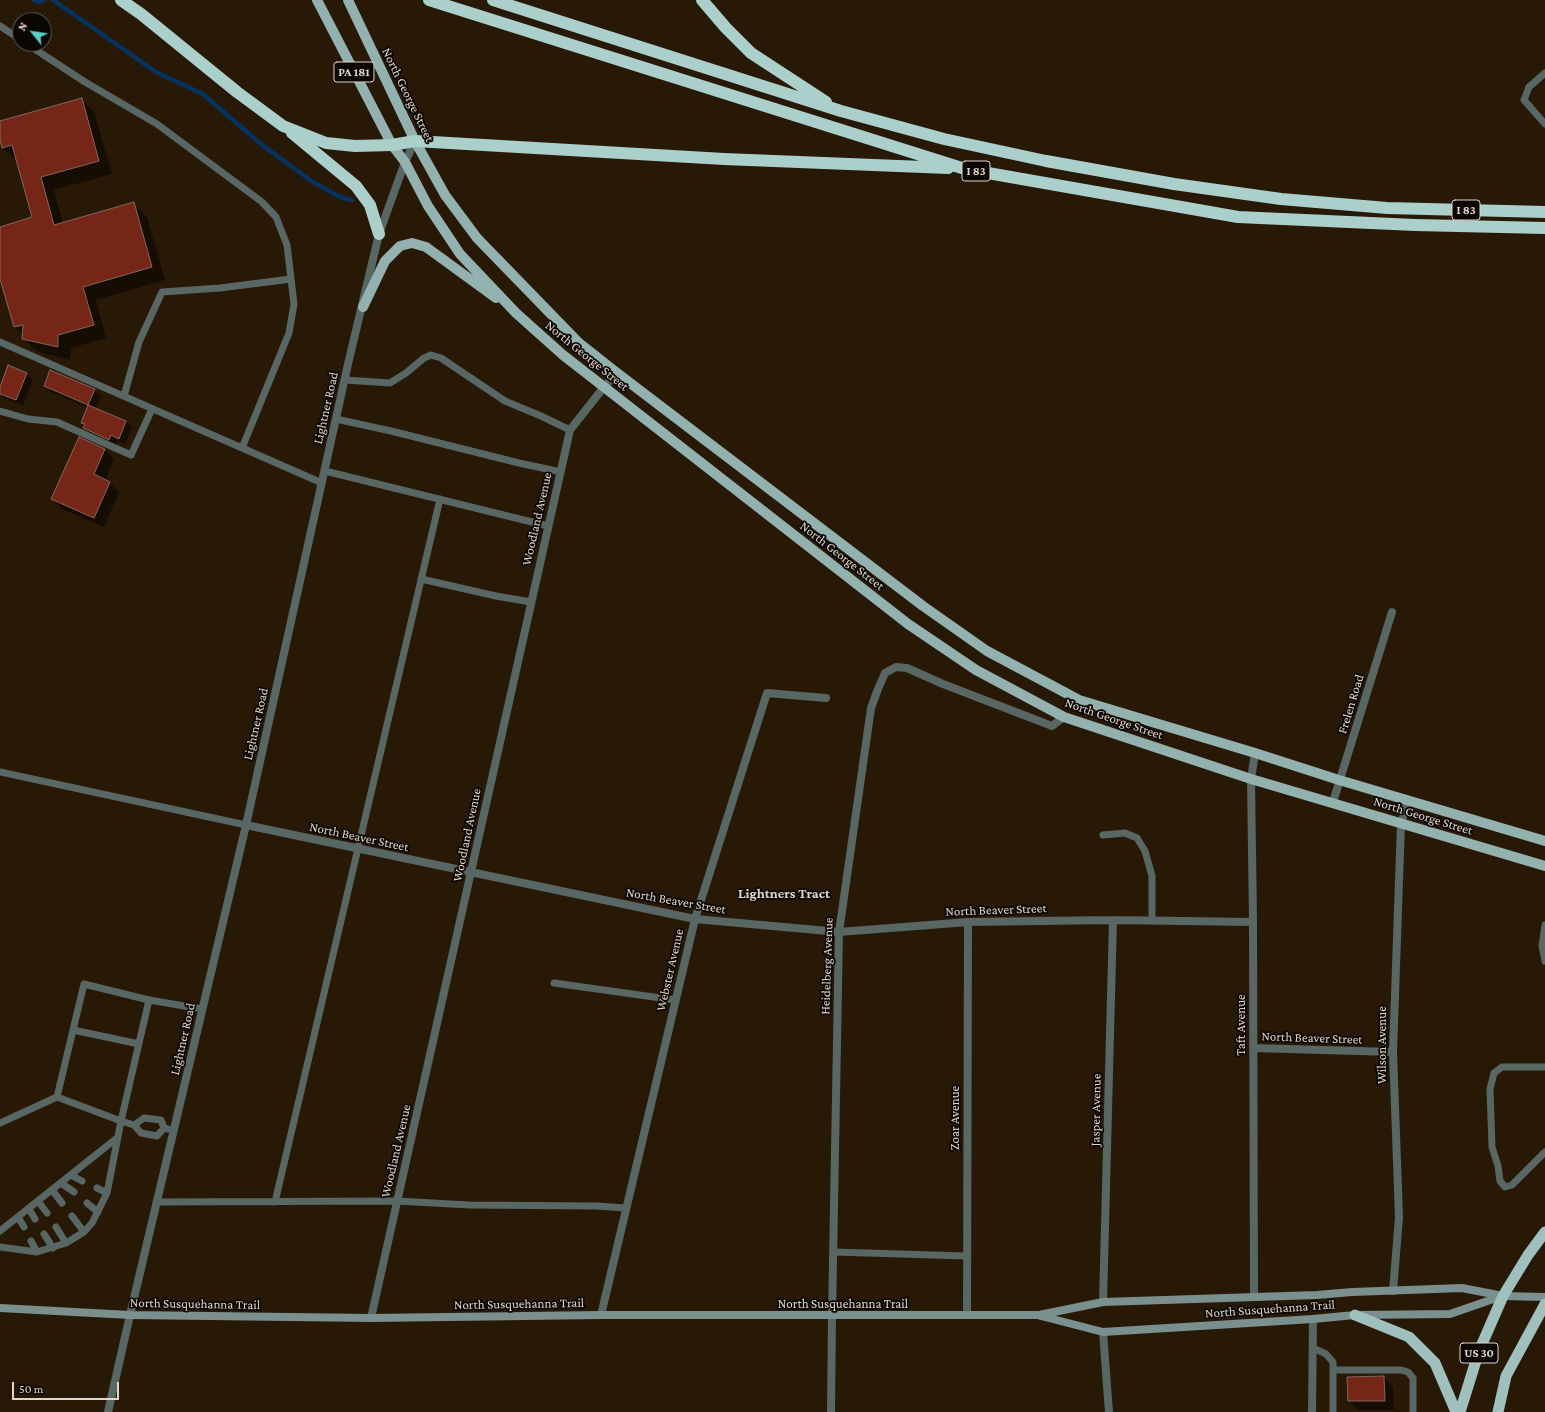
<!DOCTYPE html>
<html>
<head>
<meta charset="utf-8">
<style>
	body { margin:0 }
	#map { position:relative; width:1545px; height:1412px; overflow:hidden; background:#281906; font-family:"Crimson Pro",serif }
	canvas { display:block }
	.north { position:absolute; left:12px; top:12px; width:40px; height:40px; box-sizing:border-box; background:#0c0602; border:1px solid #615952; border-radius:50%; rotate:300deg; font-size:11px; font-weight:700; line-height:16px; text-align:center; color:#e0d6cb }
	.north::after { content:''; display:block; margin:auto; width:14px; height:18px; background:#58cec0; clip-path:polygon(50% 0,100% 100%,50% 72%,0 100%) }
	.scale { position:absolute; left:12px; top:1382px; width:107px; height:18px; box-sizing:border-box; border:2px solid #e0d6cb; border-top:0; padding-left:5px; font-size:12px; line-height:14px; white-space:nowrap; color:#e0d6cb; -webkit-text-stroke:3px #0c0602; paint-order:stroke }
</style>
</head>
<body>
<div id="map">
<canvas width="1545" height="1412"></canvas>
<div class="north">N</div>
<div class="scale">50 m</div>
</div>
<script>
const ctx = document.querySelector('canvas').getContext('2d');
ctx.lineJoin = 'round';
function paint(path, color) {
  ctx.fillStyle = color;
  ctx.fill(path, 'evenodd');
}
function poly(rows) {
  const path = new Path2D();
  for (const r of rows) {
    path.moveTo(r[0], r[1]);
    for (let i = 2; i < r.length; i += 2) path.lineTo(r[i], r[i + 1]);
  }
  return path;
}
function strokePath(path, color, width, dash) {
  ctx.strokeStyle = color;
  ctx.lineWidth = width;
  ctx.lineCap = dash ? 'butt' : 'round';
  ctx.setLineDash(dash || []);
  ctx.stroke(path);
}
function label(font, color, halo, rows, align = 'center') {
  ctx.font = font + ' "Crimson Pro",serif';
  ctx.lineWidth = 3.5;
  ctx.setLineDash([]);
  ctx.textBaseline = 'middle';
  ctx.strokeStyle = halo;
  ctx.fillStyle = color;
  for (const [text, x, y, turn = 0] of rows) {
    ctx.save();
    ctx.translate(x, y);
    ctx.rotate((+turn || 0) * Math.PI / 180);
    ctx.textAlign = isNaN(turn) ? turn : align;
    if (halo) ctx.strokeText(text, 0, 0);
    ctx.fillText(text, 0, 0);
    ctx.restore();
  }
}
paint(poly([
	[81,99,94,112,112,174,54,190,63,224,134,204,147,217,165,280,96,300,106,338,71,348,70,360,36,351,23,338,23,335,14,327,0,275,0,228,34,218,16,160,3,147,0,135,0,122],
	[9,366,27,374,33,380,23,406,5,399,0,394,0,389],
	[45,386,94,390,101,396,95,409,126,421,132,428,125,444,118,441,116,445,90,434,84,428,85,426,82,422,88,408,51,392],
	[104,450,114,459,105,480,110,483,119,492,104,527,62,509,52,499],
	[1384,1377,1393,1387,1394,1410,1358,1410,1349,1401]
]), '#0007');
strokePath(poly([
	[34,0,38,2,44,0],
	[53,0,156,72,203,94,262,145,313,182,342,198,352,200]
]), '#03335e', 4.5);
const building = poly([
	[82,98,99,161,41,177,54,225,134,202,152,267,83,287,94,325,58,335,58,347,22,339,23,325,14,327,0,279,0,227,32,217,12,145,2,148,0,139,0,121,82,98],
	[8,365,27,373,16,400,0,394,0,387,8,365],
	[50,370,95,389,88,405,44,386,50,370],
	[88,405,126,421,119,439,111,435,109,440,83,428,85,424,81,423,88,405],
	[79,437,105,449,94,474,110,482,94,518,51,499,79,437],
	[1384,1376,1385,1401,1348,1401,1347,1377,1384,1376]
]);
paint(building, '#752617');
strokePath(building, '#846761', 1);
strokePath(poly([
	[0,26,20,39],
	[27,44,85,82,157,124,262,202,276,217,287,245,294,304,289,333,242,448],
	[1545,73,1529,87,1524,100,1545,124],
	[0,342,322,483],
	[345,380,390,383,406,373,424,358,431,355,441,358,505,401,541,416,570,430],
	[124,396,139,342,162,292,220,288,291,279],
	[0,411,28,419,57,422,131,455,152,409],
	[336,419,391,431,519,463,561,472],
	[325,471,548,526],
	[421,579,496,596,531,602],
	[0,772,246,825],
	[1103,835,1125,833,1137,838,1145,851,1152,876,1152,921],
	[1545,925,1542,946,1545,961],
	[554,983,675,1000],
	[73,1030,139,1044],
	[1545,1067,1502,1067,1494,1073,1490,1089,1492,1147,1498,1166,1500,1181,1505,1187,1512,1185,1545,1152],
	[57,1097,121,1121,149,1000],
	[0,1123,57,1097,84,984,149,1000,202,1009],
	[134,1125,144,1118,161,1120,164,1128,168,1129],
	[71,1175,82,1181],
	[61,1183,74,1192],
	[97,1188,107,1193],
	[52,1190,62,1203],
	[38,1201,47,1213],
	[156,1202,397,1201,469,1205,596,1206,626,1208],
	[275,1202,440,499],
	[87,1203,98,1212],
	[29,1209,35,1219],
	[72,1216,84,1232],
	[18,1217,24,1227],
	[56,1227,66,1243],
	[0,1231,117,1138],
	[44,1234,53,1248],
	[31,1241,37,1252],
	[0,1247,37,1252,66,1243,84,1232,92,1223,107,1193,121,1121,134,1125,141,1133,157,1136,164,1128],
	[833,1252,967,1256],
	[1313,1348,1326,1354,1333,1362,1333,1412],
	[1333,1370,1401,1370,1408,1372,1413,1378,1413,1412]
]), '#586664', 7);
strokePath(poly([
	[1333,802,1392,612],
	[246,825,695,919,839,932,968,922,1113,920,1253,922],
	[1253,1048,1393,1052],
	[1393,1291,1399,1217,1393,1052,1401,824,1408,800],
	[1254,1297,1253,922,1251,779,1255,753],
	[1103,1302,1113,920],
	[601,1315,695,919,767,693,826,698],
	[967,1315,968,922],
	[371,1318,570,430,604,387,617,373],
	[1103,1332,1109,1412],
	[108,1412,130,1315],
	[831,1412,832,1316,839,932,871,708,878,689,885,673,896,667,907,668,943,684,1052,726,1064,717],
	[1312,1412,1313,1319]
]), '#586664', 8);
strokePath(poly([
	[130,1315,246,825,348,364,379,234,405,162,415,141]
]), '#586664', 8);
strokePath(poly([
	[0,1308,130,1315,371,1318,601,1315,1039,1315,1103,1302,1317,1295,1352,1292,1462,1288,1503,1296,1545,1297],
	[1041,1316,1103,1332,1313,1319,1355,1315,1450,1314,1502,1296]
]), '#79908e', 8);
strokePath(poly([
	[317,0,392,145,405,162,428,206,460,254,516,313,563,355,908,624,976,670,1064,717,1251,779,1545,866],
	[348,0,415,141,445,195,477,238,579,343,617,373,923,606,987,651,1079,700,1255,753,1339,780,1545,841],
	[363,307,385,261,400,246,412,243,426,247,496,298]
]), '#93b1ae', 10);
strokePath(poly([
	[1355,1315,1409,1337,1435,1363,1456,1412],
	[1460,1412,1479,1351,1503,1296,1528,1255,1545,1232],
	[1498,1412,1506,1376,1545,1304]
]), '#9fc0bc', 11);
strokePath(poly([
	[121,0,141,14,237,92,283,126,326,143,355,146,392,145,415,141,724,159,948,168],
	[429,0,965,169,1238,217,1415,225,1545,228],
	[493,0,841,111,944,139,1046,161,1174,184,1281,199,1387,208,1545,212],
	[702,0,726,28,751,53,826,102],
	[292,133,356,186,370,205,379,234]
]), '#abcfcb', 12);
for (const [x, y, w] of [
	[354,72,40],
	[976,171,28],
	[1466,210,28],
	[1479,1353,38]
]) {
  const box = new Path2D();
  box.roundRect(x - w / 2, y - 10, w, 20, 3);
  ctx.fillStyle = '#0c0602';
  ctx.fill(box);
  strokePath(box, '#e0d6cb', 1);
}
label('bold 12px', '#e0d6cb', null, [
	["PA 181",354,72],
	["I 83",976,171],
	["I 83",1466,210],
	["US 30",1479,1353]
]);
label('13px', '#e0d6cb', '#0c0602', [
	["North George Street",408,95,64],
	["North George Street",587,356,39],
	["Lightner Road",326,408,-77],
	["Woodland Avenue",537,519,-77],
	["North George Street",842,556,38],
	["Frelen Road",1351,704,-73],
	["North George Street",1114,719,19],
	["Lightner Road",256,724,-77],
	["North George Street",1423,816,17],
	["Woodland Avenue",467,835,-78],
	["North Beaver Street",359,837,12],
	["North Beaver Street",676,901,10],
	["North Beaver Street",996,910,-2],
	["Heidelberg Avenue",827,966,-88],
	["Webster Avenue",670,970,-77],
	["Taft Avenue",1241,1025,-90],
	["North Beaver Street",1312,1038,2],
	["Lightner Road",183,1039,-77],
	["Wilson Avenue",1382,1045,-90],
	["Jasper Avenue",1096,1110,-89],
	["Zoar Avenue",955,1118,-90],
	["Woodland Avenue",396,1151,-77],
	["North Susquehanna Trail",195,1304,1],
	["North Susquehanna Trail",519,1304,-1],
	["North Susquehanna Trail",843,1304],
	["North Susquehanna Trail",1270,1309,-4]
]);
label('bold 14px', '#e0d6cb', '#0c0602', [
	["Lightners Tract",784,894]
]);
</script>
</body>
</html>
